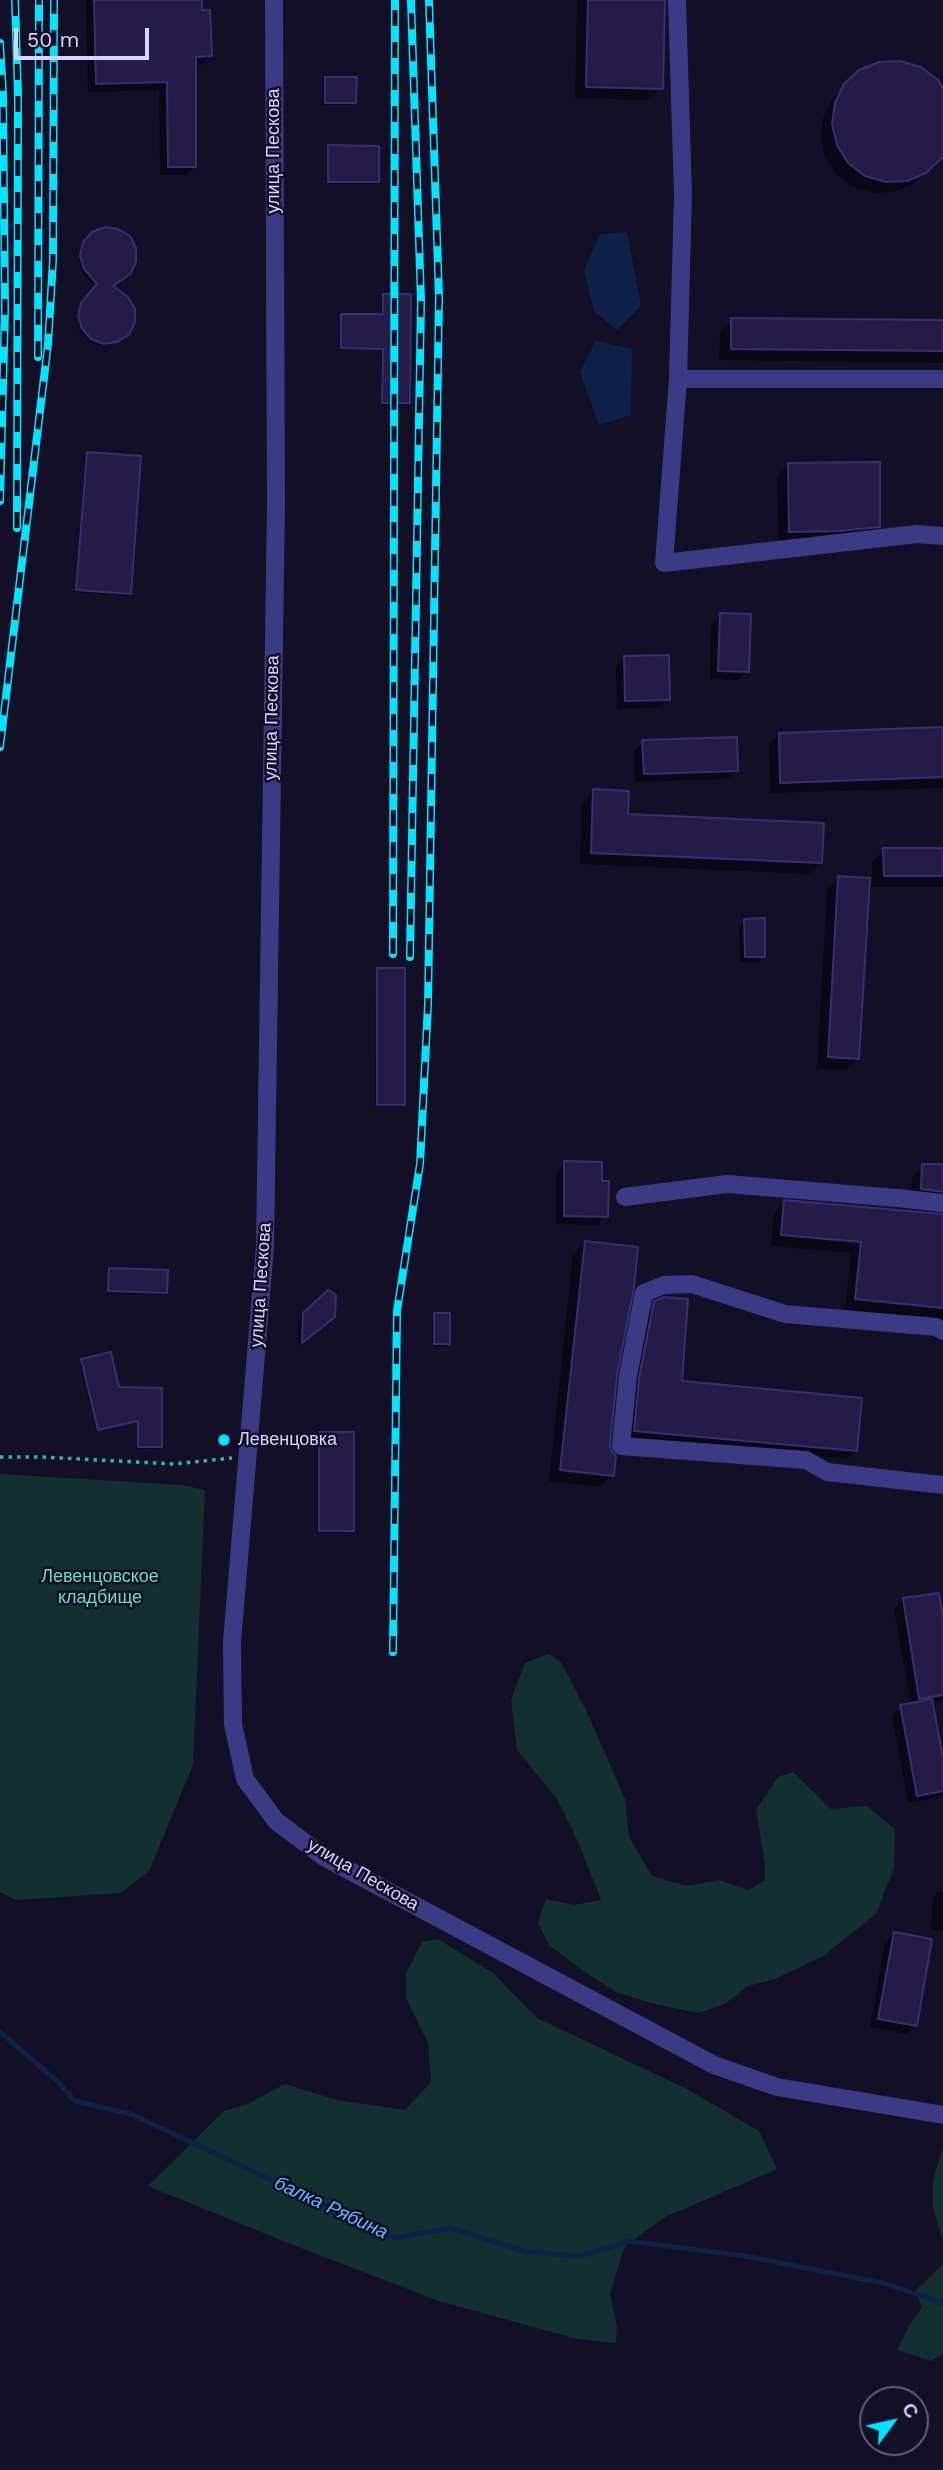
<!DOCTYPE html>
<html>
<head>
<meta charset="utf-8">
<style>
	body { margin:0 }
	#map { position:relative; width:943px; height:2470px; overflow:hidden; background:#130f26; font-family:"Work Sans",sans-serif }
	canvas { display:block }
	.north { position:absolute; left:859px; top:2386px; width:70px; height:70px; box-sizing:border-box; background:#130f26; border:2px solid #625e7d; border-radius:50%; rotate:57deg; font-size:19px; font-weight:700; line-height:28px; text-align:center; color:#d9d4ff }
	.north::after { content:''; display:block; margin:auto; width:24px; height:32px; background:#00e5ff; clip-path:polygon(50% 0,100% 100%,50% 72%,0 100%) }
	.scale { position:absolute; left:14px; top:28px; width:135px; height:32px; box-sizing:border-box; border:4px solid #d9d4ff; border-top:0; padding-left:9px; font-size:21px; line-height:24px; white-space:nowrap; color:#d9d4ff; -webkit-text-stroke:5px #130f26; paint-order:stroke }
</style>
</head>
<body>
<div id="map">
<canvas width="943" height="2470"></canvas>
<div class="north">С</div>
<div class="scale">50 m</div>
</div>
<script>
const ctx = document.querySelector('canvas').getContext('2d');
ctx.lineJoin = 'round';
function paint(path, color) {
  ctx.fillStyle = color;
  ctx.fill(path, 'evenodd');
}
function poly(rows) {
  const path = new Path2D();
  for (const r of rows) {
    path.moveTo(r[0], r[1]);
    for (let i = 2; i < r.length; i += 2) path.lineTo(r[i], r[i + 1]);
  }
  return path;
}
function strokePath(path, color, width, dash) {
  ctx.strokeStyle = color;
  ctx.lineWidth = width;
  ctx.lineCap = dash ? 'butt' : 'round';
  ctx.setLineDash(dash || []);
  ctx.stroke(path);
}
function label(font, color, halo, rows, align = 'center') {
  ctx.font = font + ' "Work Sans",sans-serif';
  ctx.lineWidth = 5;
  ctx.setLineDash([]);
  ctx.textBaseline = 'middle';
  ctx.strokeStyle = halo;
  ctx.fillStyle = color;
  for (const [text, x, y, turn = 0] of rows) {
    ctx.save();
    ctx.translate(x, y);
    ctx.rotate((+turn || 0) * Math.PI / 180);
    ctx.textAlign = isNaN(turn) ? turn : align;
    if (halo) ctx.strokeText(text, 0, 0);
    ctx.fillText(text, 0, 0);
    ctx.restore();
  }
}
paint(poly([
	[0,1474,182,1485,205,1490,193,1765,149,1871,121,1893,16,1900,0,1892],
	[549,1654,561,1662,587,1712,625,1799,629,1837,652,1876,687,1886,719,1880,748,1890,765,1880,765,1864,756,1810,778,1777,793,1772,831,1809,867,1806,895,1829,894,1868,876,1914,823,1956,775,1979,748,1986,725,2004,698,2013,651,2003,616,1992,579,1968,549,1945,538,1923,546,1899,574,1905,601,1900,579,1844,557,1799,517,1750,511,1700,525,1663],
	[438,1939,493,1973,537,2018,687,2089,759,2131,777,2169,665,2217,625,2246,610,2294,617,2326,616,2343,577,2339,439,2301,288,2243,148,2186,224,2111,247,2104,285,2084,337,2100,405,2110,431,2082,428,2043,406,1998,406,1974,422,1942],
	[943,2147,943,2242,933,2207,933,2180],
	[943,2264,943,2354,931,2361,897,2350,911,2322,922,2308,916,2290]
]), '#12302f');
paint(poly([
	[627,232,641,306,617,330,594,311,584,270,600,234],
	[596,341,632,349,631,415,599,425,580,372]
]), '#0c2248');
paint(poly([
	[86,0,200,0,201,12,210,56,201,65,194,65,195,167,186,175,160,175,159,90,88,92],
	[577,0,663,0,661,88,649,100,575,98],
	[860,71,943,91,943,152,912,184,893,192,873,193,853,187,837,175,825,157,821,137,823,117,833,98],
	[326,79,355,103,352,105,323,105,323,81],
	[329,147,377,182,374,184,326,184,327,149],
	[93,234,124,337,113,344,101,346,89,341,80,332,77,319,80,307,96,288,82,272,79,259,81,247],
	[384,296,408,403,406,405,381,405,381,350,339,350,340,318,342,316,381,316,382,298],
	[732,320,943,322,943,363,719,360,720,332],
	[87,454,130,593,127,596,75,592,85,456],
	[789,464,879,526,867,538,778,543,777,476],
	[720,615,747,671,738,680,710,679,711,624],
	[625,658,668,699,659,708,617,709,616,667],
	[943,728,943,788,770,793,769,745,779,734],
	[643,742,736,770,728,779,635,782,634,751],
	[594,791,626,816,821,862,809,874,580,864,582,803],
	[943,849,943,887,872,887,872,862,884,850],
	[839,877,858,1058,846,1070,817,1069,827,889],
	[745,920,764,956,758,962,740,962,739,926],
	[378,969,403,1105,401,1107,375,1107,376,972],
	[565,1163,600,1182,606,1216,597,1225,556,1224,556,1172],
	[923,1166,943,1166,943,1210,911,1200,912,1177],
	[785,1202,942,1216,943,1213,943,1320,845,1310,851,1253,771,1246,774,1213],
	[585,1242,615,1375,609,1452,612,1475,600,1487,549,1481,573,1254],
	[110,1269,166,1293,163,1295,107,1293,108,1272],
	[328,1292,327,1322,297,1346,298,1321],
	[655,1303,680,1383,856,1450,847,1459,626,1439,646,1312],
	[435,1315,448,1343,446,1346,432,1346,432,1317],
	[82,1361,118,1389,160,1446,157,1449,137,1449,137,1422,96,1431,80,1363],
	[319,1434,353,1530,350,1533,317,1533,317,1436],
	[903,1600,943,1629,943,1701,931,1703,943,1767,943,1793,938,1798,908,1803,892,1716,900,1707,911,1705,894,1609],
	[939,1892,943,1892,943,1931,931,1930,933,1898],
	[894,1933,915,2025,906,2034,870,2027,885,1942]
]), '#0007');
strokePath(poly([
	[0,2032,58,2082,75,2101,131,2114,395,2238,451,2228,527,2252,580,2256,629,2241,745,2256,883,2283,943,2303]
]), '#0c2248', 5);
const building = poly([
	[94,0,202,0,202,10,210,10,212,56,196,57,196,167,168,167,167,82,96,84,94,0],
	[588,0,665,0,663,89,586,87,588,0],
	[900,61,921,67,938,80,943,88,943,157,926,173,907,181,886,182,865,176,848,163,837,145,832,124,835,103,844,84,859,70,879,62,900,61],
	[325,77,357,77,356,103,325,103,325,77],
	[328,145,379,146,379,182,328,182,328,145],
	[105,227,118,229,130,236,136,248,136,262,130,274,113,286,128,297,135,309,135,322,129,335,117,342,104,344,91,339,82,329,78,316,81,303,97,284,84,269,80,256,83,242,92,232,105,227],
	[383,294,411,294,410,403,382,403,383,349,341,348,341,314,383,314,383,294],
	[731,318,943,320,943,351,731,349,731,318],
	[87,452,141,456,131,594,76,590,87,452],
	[880,462,880,527,839,531,789,532,788,463,880,462],
	[720,613,751,614,749,672,718,671,720,613],
	[669,655,670,700,625,701,624,656,669,655],
	[943,727,943,777,780,783,779,733,943,727],
	[737,737,738,771,644,774,642,740,737,737],
	[593,789,629,791,628,814,824,823,822,863,591,853,593,789],
	[883,848,943,848,943,876,884,876,883,848],
	[838,876,870,878,859,1059,828,1057,838,876],
	[765,918,765,957,745,957,744,919,765,918],
	[377,968,405,968,405,1105,377,1105,377,968],
	[564,1161,602,1162,602,1181,609,1181,608,1217,564,1216,564,1161],
	[922,1164,943,1164,943,1192,921,1189,922,1164],
	[784,1200,943,1214,943,1308,855,1299,861,1242,781,1235,784,1200],
	[585,1241,638,1247,634,1288,617,1375,610,1445,611,1451,616,1456,614,1476,560,1470,585,1241],
	[109,1268,168,1270,167,1293,108,1291,109,1268],
	[328,1290,336,1295,335,1317,302,1343,303,1313,328,1290],
	[664,1297,688,1299,682,1381,862,1398,857,1451,634,1431,639,1378,654,1301,664,1297],
	[434,1313,450,1313,450,1344,434,1344,434,1313],
	[111,1352,119,1387,162,1388,162,1447,138,1447,138,1421,98,1430,81,1359,111,1352],
	[319,1432,354,1432,354,1531,319,1531,319,1432],
	[939,1593,943,1618,943,1695,919,1699,903,1598,939,1593],
	[932,1699,943,1758,943,1791,917,1796,900,1705,932,1699],
	[894,1932,932,1939,917,2026,878,2019,894,1932]
]);
paint(building, '#241b47');
strokePath(building, '#3b2d73', 2);
strokePath(poly([
	[0,1457,42,1457,174,1464,232,1458]
]), '#2fb8b0', 3.5, [3.5, 5]);
strokePath(poly([
	[274,0,276,504,265,1246,232,1642,233,1724,245,1779,276,1821,324,1857,714,2065,777,2087,943,2115],
	[677,0,683,194,678,379,664,563,917,534,943,536],
	[678,379,943,379],
	[625,1197,727,1184,897,1198,943,1203],
	[943,1331,936,1327,785,1314,692,1284,664,1285,644,1293,628,1376,621,1446,806,1460,827,1472,943,1485]
]), '#3d3a85', 18);
const rail = poly([
	[15,0,18,95,17,528],
	[0,43,3,94,5,309,0,501],
	[38,357,39,0],
	[0,747,48,344,53,260,54,0],
	[393,954,395,0],
	[410,957,421,301,411,0],
	[393,1652,397,1311,420,1164,428,1004,439,297,429,0]
]);
strokePath(rail, '#00e5ff', 8);
strokePath(rail, '#130f26', 5, [16]);
for (const [x, y, r, color] of [
	[224,1440,7,"#00e5ff"]
]) {
  const dot = new Path2D();
  dot.arc(x, y, r, 0, 2 * Math.PI);
  ctx.fillStyle = color;
  ctx.fill(dot);
  strokePath(dot, '#130f26', 2.5);
}
label('18px', '#d9d4ff', '#130f26', [
	["улица Пескова",274,151,-90],
	["улица Пескова",272,718,-89],
	["улица Пескова",261,1285,-86],
	["улица Пескова",363,1875,30]
]);
label('18px', '#d9d4ff', '#130f26', [
	["Левенцовка",238,1440]
], 'left');
label('18px', '#5fe0c0', '#130f26', [
	["Левенцовское",100,1577],
	["кладбище",100,1598]
]);
label('italic 19px', '#62b6ff', '#130f26', [
	["балка Рябина",331,2208,25]
]);
</script>
</body>
</html>
